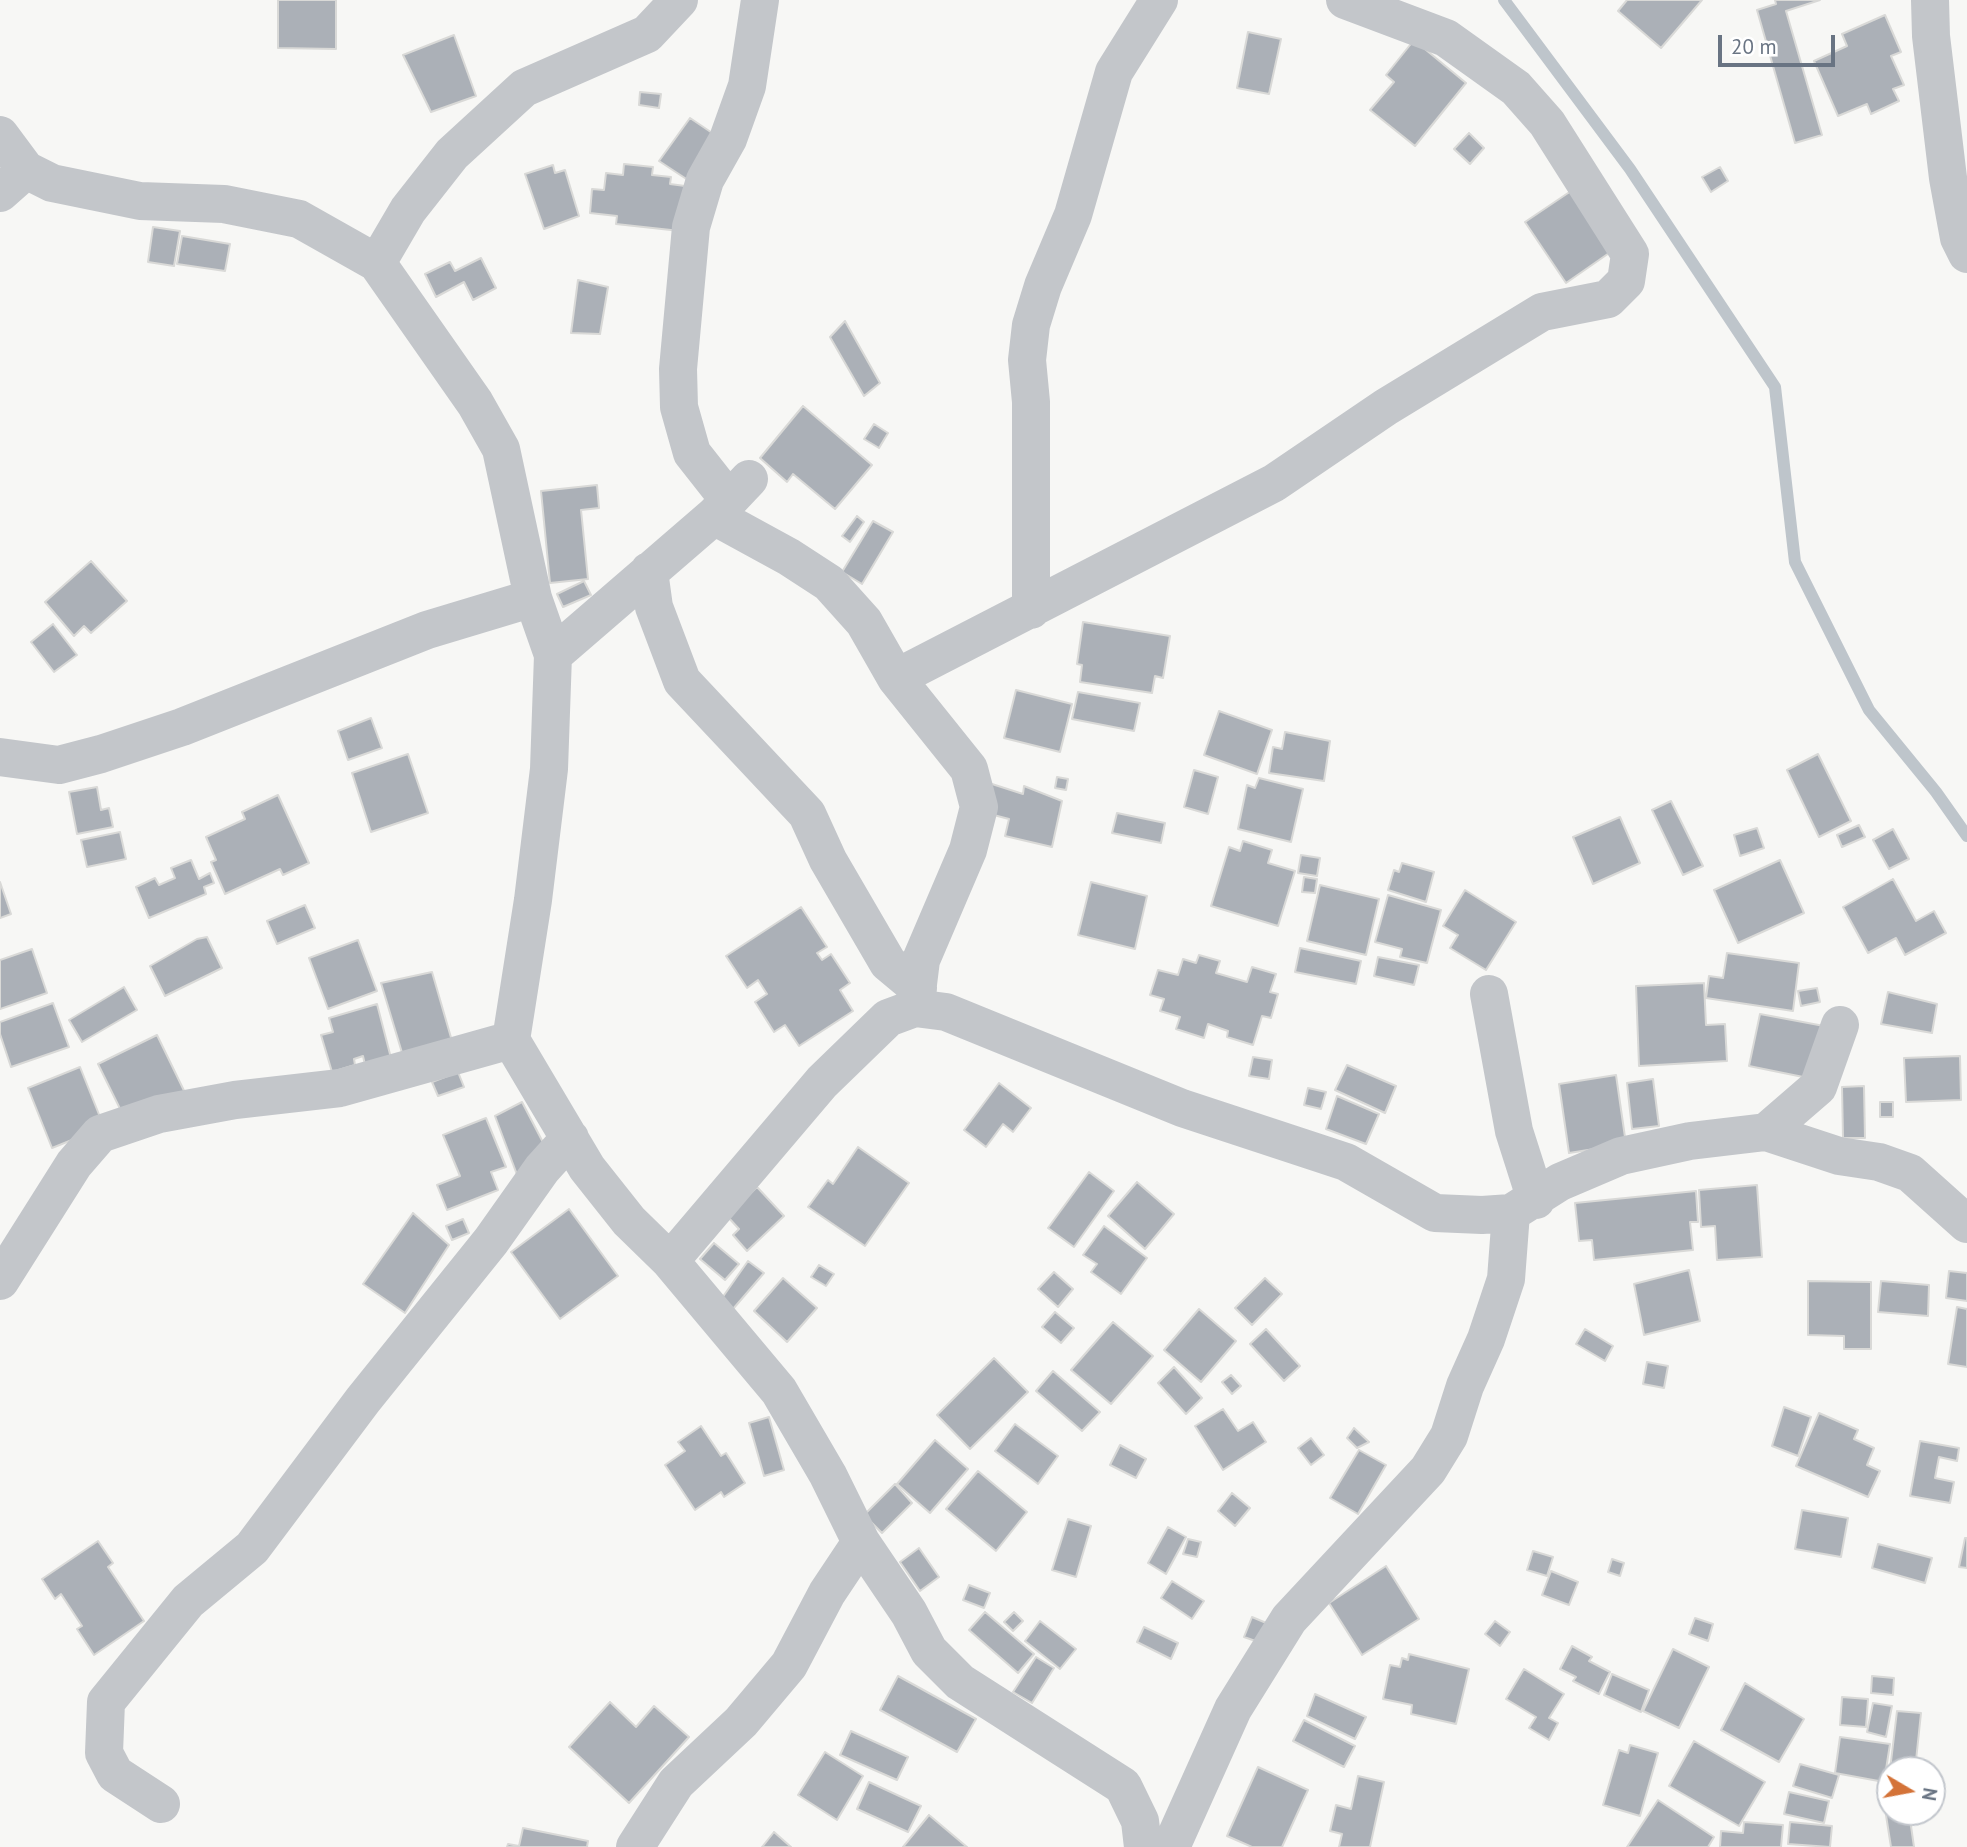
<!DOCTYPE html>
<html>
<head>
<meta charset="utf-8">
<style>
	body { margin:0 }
	#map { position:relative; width:1967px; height:1847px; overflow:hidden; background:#f7f7f5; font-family:"PT Sans",sans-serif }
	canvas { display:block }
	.north { position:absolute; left:1876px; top:1756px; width:70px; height:70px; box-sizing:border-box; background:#fff; border:2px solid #c3c7cd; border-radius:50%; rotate:100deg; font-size:19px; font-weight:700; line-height:28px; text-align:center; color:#697483 }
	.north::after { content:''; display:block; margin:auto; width:24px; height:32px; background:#d47338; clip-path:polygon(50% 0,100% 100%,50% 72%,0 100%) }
	.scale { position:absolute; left:1718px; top:35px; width:117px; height:32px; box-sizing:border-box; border:4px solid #697483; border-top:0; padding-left:9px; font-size:21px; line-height:24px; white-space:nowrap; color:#697483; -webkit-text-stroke:5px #fff; paint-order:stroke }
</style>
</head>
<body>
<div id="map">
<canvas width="1967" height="1847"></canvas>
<div class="north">N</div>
<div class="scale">20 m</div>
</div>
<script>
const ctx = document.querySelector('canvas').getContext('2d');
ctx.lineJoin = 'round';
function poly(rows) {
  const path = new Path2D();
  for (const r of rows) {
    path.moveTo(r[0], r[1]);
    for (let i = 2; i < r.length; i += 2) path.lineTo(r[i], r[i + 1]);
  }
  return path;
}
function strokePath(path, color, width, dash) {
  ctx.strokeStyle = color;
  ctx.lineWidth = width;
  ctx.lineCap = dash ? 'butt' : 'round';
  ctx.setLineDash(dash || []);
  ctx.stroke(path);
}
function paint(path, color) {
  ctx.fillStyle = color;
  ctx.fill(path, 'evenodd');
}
strokePath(poly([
	[1504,0,1630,169,1775,387,1795,562,1869,710,1936,792,1967,836]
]), '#bec5cb', 12);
const building = poly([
	[278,0,336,0,336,49,278,48,278,0],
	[1627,0,1702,0,1661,48,1618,11,1627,0],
	[1775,0,1820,0,1786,11,1822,135,1795,143,1757,10,1776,4,1775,0],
	[1885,15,1901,52,1891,56,1904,85,1893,89,1899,101,1871,114,1867,104,1838,116,1814,61,1847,46,1842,34,1885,15],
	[1248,32,1281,39,1269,94,1237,88,1248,32],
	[454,35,476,96,431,112,403,55,454,35],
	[1414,40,1466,83,1415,146,1370,110,1394,82,1386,75,1414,40],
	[640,92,661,94,659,108,639,105,640,92],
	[690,118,727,143,697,186,659,161,690,118],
	[1469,133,1484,148,1470,164,1454,149,1469,133],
	[624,164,653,167,652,175,671,177,670,184,685,186,680,231,616,224,617,216,590,213,592,189,604,190,606,173,623,175,624,164],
	[553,165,555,173,565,170,579,216,544,229,525,174,553,165],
	[1720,167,1728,181,1711,192,1702,177,1720,167],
	[1571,191,1612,251,1566,283,1525,222,1571,191],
	[153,227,180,231,174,266,148,262,153,227],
	[182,236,230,244,225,271,177,264,182,236],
	[481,258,496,288,473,300,464,282,436,297,425,274,450,262,455,271,481,258],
	[578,280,608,287,600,334,571,333,578,280],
	[845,321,880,383,864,396,830,337,845,321],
	[803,406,872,465,835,509,793,474,787,482,760,458,803,406],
	[874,424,888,433,879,448,864,439,874,424],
	[597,485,599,508,581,510,588,579,550,583,541,491,597,485],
	[857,516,864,522,850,542,842,536,857,516],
	[873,521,893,532,862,584,842,572,873,521],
	[91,561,127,601,91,633,84,626,74,636,45,602,91,561],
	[584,581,591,595,563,607,557,594,584,581],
	[1083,622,1170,636,1163,678,1155,676,1152,693,1080,682,1082,665,1077,664,1083,622],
	[53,624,77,655,54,672,31,642,53,624],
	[1016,690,1072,704,1060,752,1004,738,1016,690],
	[1078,692,1140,703,1134,731,1072,719,1078,692],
	[1219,711,1272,730,1257,774,1204,755,1219,711],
	[371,718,382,748,348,760,338,731,371,718],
	[1285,732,1330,741,1324,781,1269,773,1273,747,1282,749,1285,732],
	[408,754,428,813,371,832,352,773,408,754],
	[1818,754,1851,821,1819,837,1787,770,1818,754],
	[1194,770,1218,777,1208,814,1184,807,1194,770],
	[1057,777,1068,779,1066,790,1055,788,1057,777],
	[1259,778,1303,789,1291,842,1238,829,1247,785,1255,788,1259,778],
	[992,784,1023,794,1024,786,1062,801,1052,847,1005,836,1009,819,986,813,992,784],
	[97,787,101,810,109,808,113,827,77,834,69,792,97,787],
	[278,795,309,863,283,875,280,869,225,894,211,862,216,860,206,837,245,819,242,812,278,795],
	[1671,801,1703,866,1683,875,1652,810,1671,801],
	[1117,813,1165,823,1161,843,1112,833,1117,813],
	[1620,817,1640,863,1593,884,1573,837,1620,817],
	[1859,825,1865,837,1842,847,1837,835,1859,825],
	[1757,828,1764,848,1740,856,1734,835,1757,828],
	[1893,829,1909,859,1889,869,1873,840,1893,829],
	[120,832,126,859,87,867,81,840,120,832],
	[1243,841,1272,850,1268,863,1295,871,1278,926,1211,906,1229,847,1240,851,1243,841],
	[1301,855,1320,858,1317,876,1298,873,1301,855],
	[191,860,199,879,210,873,214,883,204,887,206,894,149,918,136,887,155,878,159,885,175,878,171,868,191,860],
	[1780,860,1804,913,1738,943,1714,890,1780,860],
	[1402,863,1434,872,1426,902,1388,890,1394,870,1399,872,1402,863],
	[1304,877,1317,879,1315,893,1302,892,1304,877],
	[1893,879,1916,921,1934,911,1946,933,1905,955,1896,938,1868,953,1843,907,1893,879],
	[0,882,11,914,0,918,0,882],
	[1091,882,1147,896,1135,949,1078,935,1091,882],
	[1320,885,1379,899,1366,955,1307,941,1320,885],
	[1465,890,1516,922,1486,970,1450,948,1458,935,1443,926,1465,890],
	[1388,895,1441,910,1427,963,1400,957,1402,949,1375,942,1388,895],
	[305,905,315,928,277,944,267,921,305,905],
	[801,907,827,947,817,953,822,960,831,954,850,983,840,990,853,1011,799,1046,785,1025,774,1032,755,1002,767,994,758,980,747,988,726,956,801,907],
	[207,937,222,968,165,996,150,966,197,939,207,937],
	[358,940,377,991,328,1009,309,958,358,940],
	[1300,948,1361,961,1356,984,1295,972,1300,948],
	[32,949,47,993,0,1009,0,960,32,949],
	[1727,953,1799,963,1793,1011,1706,998,1709,976,1723,978,1727,953],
	[1199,955,1220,961,1216,973,1247,982,1252,967,1276,974,1270,992,1278,994,1271,1018,1262,1016,1253,1045,1227,1037,1228,1031,1208,1024,1204,1038,1176,1029,1180,1017,1160,1011,1164,999,1150,995,1158,970,1178,975,1183,959,1196,963,1199,955],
	[1378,957,1419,965,1414,985,1374,976,1378,957],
	[432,972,452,1041,403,1056,381,983,432,972],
	[1704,983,1706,1025,1725,1024,1727,1061,1639,1066,1636,986,1704,983],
	[124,987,137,1010,82,1042,69,1020,124,987],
	[1817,988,1820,1002,1801,1006,1798,991,1817,988],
	[1888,992,1937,1004,1932,1033,1881,1024,1888,992],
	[53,1003,69,1047,11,1067,0,1034,0,1022,53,1003],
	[377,1004,391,1058,365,1065,363,1056,354,1059,355,1065,332,1072,321,1035,333,1032,329,1018,377,1004],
	[1760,1014,1824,1026,1813,1079,1749,1066,1760,1014],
	[157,1035,190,1103,131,1131,98,1064,157,1035],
	[1960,1056,1961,1100,1906,1102,1904,1058,1960,1056],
	[1253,1057,1272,1060,1269,1079,1249,1076,1253,1057],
	[1347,1065,1396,1086,1385,1113,1335,1090,1347,1065],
	[80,1067,104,1127,52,1148,28,1088,80,1067],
	[458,1072,464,1087,438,1096,432,1082,458,1072],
	[1616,1075,1626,1144,1569,1153,1559,1084,1616,1075],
	[1653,1079,1659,1126,1632,1129,1627,1083,1653,1079],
	[999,1083,1031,1108,1013,1132,1003,1124,986,1147,964,1130,999,1083],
	[1864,1086,1865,1138,1843,1138,1842,1087,1864,1086],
	[1308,1088,1326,1092,1321,1109,1304,1105,1308,1088],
	[1337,1096,1379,1114,1366,1144,1326,1129,1337,1096],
	[522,1102,548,1152,519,1180,495,1116,522,1102],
	[1880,1102,1893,1102,1893,1117,1880,1117,1880,1102],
	[486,1118,506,1167,491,1172,498,1190,447,1210,437,1185,460,1176,443,1135,486,1118],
	[858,1147,909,1183,865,1246,808,1207,828,1180,833,1184,858,1147],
	[1089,1172,1114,1191,1074,1247,1048,1228,1089,1172],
	[1137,1182,1174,1214,1145,1249,1108,1216,1137,1182],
	[1757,1185,1762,1257,1717,1260,1715,1226,1701,1227,1699,1190,1757,1185],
	[757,1187,784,1216,747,1251,733,1235,739,1229,727,1216,757,1187],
	[1696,1191,1698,1222,1690,1222,1693,1250,1594,1260,1592,1240,1579,1241,1575,1203,1696,1191],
	[569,1209,618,1276,560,1319,511,1252,569,1209],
	[413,1213,449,1245,405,1313,363,1284,413,1213],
	[463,1219,469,1233,452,1240,446,1226,463,1219],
	[1104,1226,1147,1258,1121,1294,1091,1272,1097,1264,1083,1255,1104,1226],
	[714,1243,739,1264,725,1280,700,1259,714,1243],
	[748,1261,764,1273,733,1309,722,1298,748,1261],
	[819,1265,834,1274,826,1286,811,1277,819,1265],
	[1689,1270,1700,1321,1644,1335,1634,1284,1689,1270],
	[1949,1271,1967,1273,1967,1301,1946,1298,1949,1271],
	[1054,1272,1073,1289,1058,1307,1038,1289,1054,1272],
	[783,1278,817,1308,787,1342,754,1311,783,1278],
	[1265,1278,1282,1294,1252,1325,1235,1308,1265,1278],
	[1808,1281,1871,1282,1871,1349,1844,1349,1844,1336,1808,1335,1808,1281],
	[1881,1281,1929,1285,1928,1316,1878,1312,1881,1281],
	[1957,1307,1967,1309,1967,1367,1948,1364,1957,1307],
	[1199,1309,1236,1341,1201,1382,1164,1350,1199,1309],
	[1055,1312,1074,1328,1061,1343,1042,1327,1055,1312],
	[1113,1322,1153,1356,1111,1404,1071,1370,1113,1322],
	[1266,1329,1300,1366,1284,1381,1250,1344,1266,1329],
	[1585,1329,1613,1346,1605,1361,1576,1344,1585,1329],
	[994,1358,1028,1392,970,1449,937,1415,994,1358],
	[1647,1362,1668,1366,1664,1388,1643,1384,1647,1362],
	[1174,1367,1202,1398,1186,1414,1158,1383,1174,1367],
	[1053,1371,1100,1412,1082,1431,1036,1391,1053,1371],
	[1231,1375,1241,1386,1232,1394,1222,1382,1231,1375],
	[1784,1407,1811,1417,1798,1456,1772,1446,1784,1407],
	[1223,1409,1238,1431,1253,1422,1266,1442,1223,1470,1195,1426,1223,1409],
	[1819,1413,1858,1430,1854,1439,1874,1448,1867,1465,1880,1471,1868,1497,1796,1466,1819,1413],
	[769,1417,784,1470,764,1476,749,1423,769,1417],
	[1015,1424,1058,1456,1038,1484,995,1451,1015,1424],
	[701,1426,721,1456,726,1453,745,1483,724,1497,721,1492,695,1510,665,1465,685,1451,678,1442,701,1426],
	[1354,1428,1369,1442,1357,1448,1347,1438,1354,1428],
	[1311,1438,1324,1455,1311,1465,1298,1448,1311,1438],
	[935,1440,968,1469,930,1513,897,1484,935,1440],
	[1920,1441,1959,1448,1957,1461,1939,1457,1935,1478,1954,1482,1950,1503,1910,1496,1920,1441],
	[1120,1445,1146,1459,1136,1478,1110,1465,1120,1445],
	[1359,1450,1386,1465,1358,1514,1330,1498,1359,1450],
	[978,1471,1027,1512,996,1551,946,1509,978,1471],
	[895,1484,912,1503,882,1533,864,1515,895,1484],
	[1232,1493,1250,1508,1235,1526,1218,1511,1232,1493],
	[1802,1510,1848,1518,1841,1557,1795,1549,1802,1510],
	[1068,1519,1091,1526,1076,1577,1052,1570,1068,1519],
	[1168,1527,1186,1537,1166,1574,1148,1563,1168,1527],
	[1965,1538,1967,1538,1967,1568,1959,1567,1965,1538],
	[1188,1539,1201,1542,1197,1557,1183,1554,1188,1539],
	[98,1541,113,1563,108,1567,144,1621,94,1655,77,1629,82,1626,61,1594,55,1599,42,1579,98,1541],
	[1878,1544,1932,1558,1925,1583,1872,1568,1878,1544],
	[919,1548,939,1577,920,1591,900,1562,919,1548],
	[1533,1551,1553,1557,1547,1576,1527,1570,1533,1551],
	[1612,1559,1624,1563,1620,1576,1608,1572,1612,1559],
	[1386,1566,1419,1619,1362,1655,1329,1603,1386,1566],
	[1551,1571,1578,1582,1569,1605,1542,1595,1551,1571],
	[1172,1581,1204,1601,1192,1619,1161,1598,1172,1581],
	[969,1585,990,1593,984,1608,963,1600,969,1585],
	[985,1612,1034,1654,1018,1673,969,1630,985,1612],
	[1014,1612,1023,1621,1013,1631,1004,1622,1014,1612],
	[1252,1617,1271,1625,1264,1644,1244,1637,1252,1617],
	[1695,1618,1713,1624,1708,1641,1689,1634,1695,1618],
	[1040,1621,1076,1649,1060,1669,1025,1641,1040,1621],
	[1495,1621,1510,1632,1500,1646,1485,1634,1495,1621],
	[1144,1627,1178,1643,1171,1659,1137,1642,1144,1627],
	[1572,1646,1592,1657,1589,1661,1610,1672,1599,1694,1573,1681,1576,1677,1560,1669,1572,1646],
	[1673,1649,1709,1667,1679,1728,1643,1711,1673,1649],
	[1409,1654,1469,1669,1456,1724,1411,1714,1412,1705,1383,1699,1390,1665,1400,1667,1402,1658,1408,1660,1409,1654],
	[1036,1657,1054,1668,1032,1703,1013,1692,1036,1657],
	[1524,1669,1564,1694,1549,1718,1558,1723,1549,1740,1529,1728,1536,1717,1506,1699,1524,1669],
	[1612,1674,1649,1690,1641,1712,1604,1695,1612,1674],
	[898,1676,976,1719,957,1752,880,1710,898,1676],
	[1872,1676,1894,1678,1893,1695,1871,1693,1872,1676],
	[1745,1683,1804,1719,1779,1762,1721,1730,1745,1683],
	[1315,1694,1366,1717,1355,1739,1307,1716,1315,1694],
	[1842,1697,1868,1699,1866,1727,1840,1725,1842,1697],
	[610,1702,636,1727,654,1706,689,1737,629,1803,569,1747,610,1702],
	[1873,1703,1892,1706,1886,1737,1867,1732,1873,1703],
	[1897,1711,1921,1713,1915,1770,1890,1770,1897,1711],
	[1304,1720,1355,1746,1344,1767,1293,1741,1304,1720],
	[851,1731,908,1757,897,1780,840,1755,851,1731],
	[1840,1737,1890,1744,1884,1782,1835,1773,1840,1737],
	[1694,1741,1765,1782,1739,1826,1669,1786,1694,1741],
	[1630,1745,1658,1753,1640,1816,1603,1805,1619,1750,1628,1753,1630,1745],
	[825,1752,863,1776,837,1820,798,1795,825,1752],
	[1800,1764,1839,1775,1832,1798,1793,1786,1800,1764],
	[1258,1767,1308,1790,1282,1847,1252,1847,1227,1836,1258,1767],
	[1358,1776,1384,1782,1370,1847,1339,1847,1342,1834,1330,1831,1336,1805,1351,1809,1358,1776],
	[869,1782,921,1806,908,1832,857,1809,869,1782],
	[1789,1792,1829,1801,1824,1823,1784,1814,1789,1792],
	[1890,1795,1890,1812,1909,1812,1914,1847,1891,1847,1883,1796,1890,1795],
	[1658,1800,1714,1837,1708,1847,1627,1847,1658,1800],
	[929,1815,967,1847,903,1847,929,1815],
	[1744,1822,1783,1825,1781,1847,1720,1847,1721,1831,1743,1833,1744,1822],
	[1790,1822,1832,1826,1830,1847,1788,1844,1790,1822],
	[523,1828,588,1841,587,1847,507,1847,508,1844,519,1846,523,1828],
	[774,1832,791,1847,762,1847,774,1832]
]);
paint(building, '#abb0b7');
strokePath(building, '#d9d9d7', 2);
strokePath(poly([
	[1930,0,1931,36,1948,178,1959,238,1967,254],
	[0,135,26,170,52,183,140,201,224,204,299,219,377,263,475,403,501,449,533,598,553,655,549,769,533,900,511,1040,587,1168,629,1221,670,1261,779,1391,828,1475,861,1542,909,1613,929,1651,960,1682,1123,1786,1140,1821,1143,1847],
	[0,193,26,170],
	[377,263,408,210,452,154,524,88,647,34,679,0],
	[729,500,692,453,679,407,678,369,691,227,705,180,728,139,747,86,760,0],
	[714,516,789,557,829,583,864,622,896,678,969,769,979,807,968,850,921,960,915,1008],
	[649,571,654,607,682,681,807,814,828,860,888,963,918,988],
	[1031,610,1031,402,1027,360,1031,325,1043,286,1073,215,1114,72,1159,0],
	[553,655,714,516,749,479],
	[896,678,1274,483,1386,407,1542,312,1608,299,1626,281,1630,254,1547,123,1516,88,1446,38,1345,0],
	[0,757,59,765,101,754,182,727,427,630,533,598],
	[1489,994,1514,1131,1536,1200],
	[1766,1132,1839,1156,1879,1162,1910,1173,1967,1224],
	[670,1261,822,1082,888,1018,915,1008,946,1012,1182,1108,1346,1162,1435,1213,1482,1215,1511,1213,1560,1182,1621,1156,1690,1141,1766,1132,1818,1087,1840,1025],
	[0,1281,74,1164,100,1134,159,1114,235,1100,340,1088,511,1040],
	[161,1804,115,1774,104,1753,106,1702,188,1601,252,1548,363,1400,491,1241,542,1169,570,1138],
	[635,1847,676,1783,741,1722,789,1665,827,1593,861,1542],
	[1171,1847,1233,1709,1289,1619,1428,1470,1449,1436,1465,1386,1486,1339,1506,1279,1511,1213]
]), '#c3c6ca', 38);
</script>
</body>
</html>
